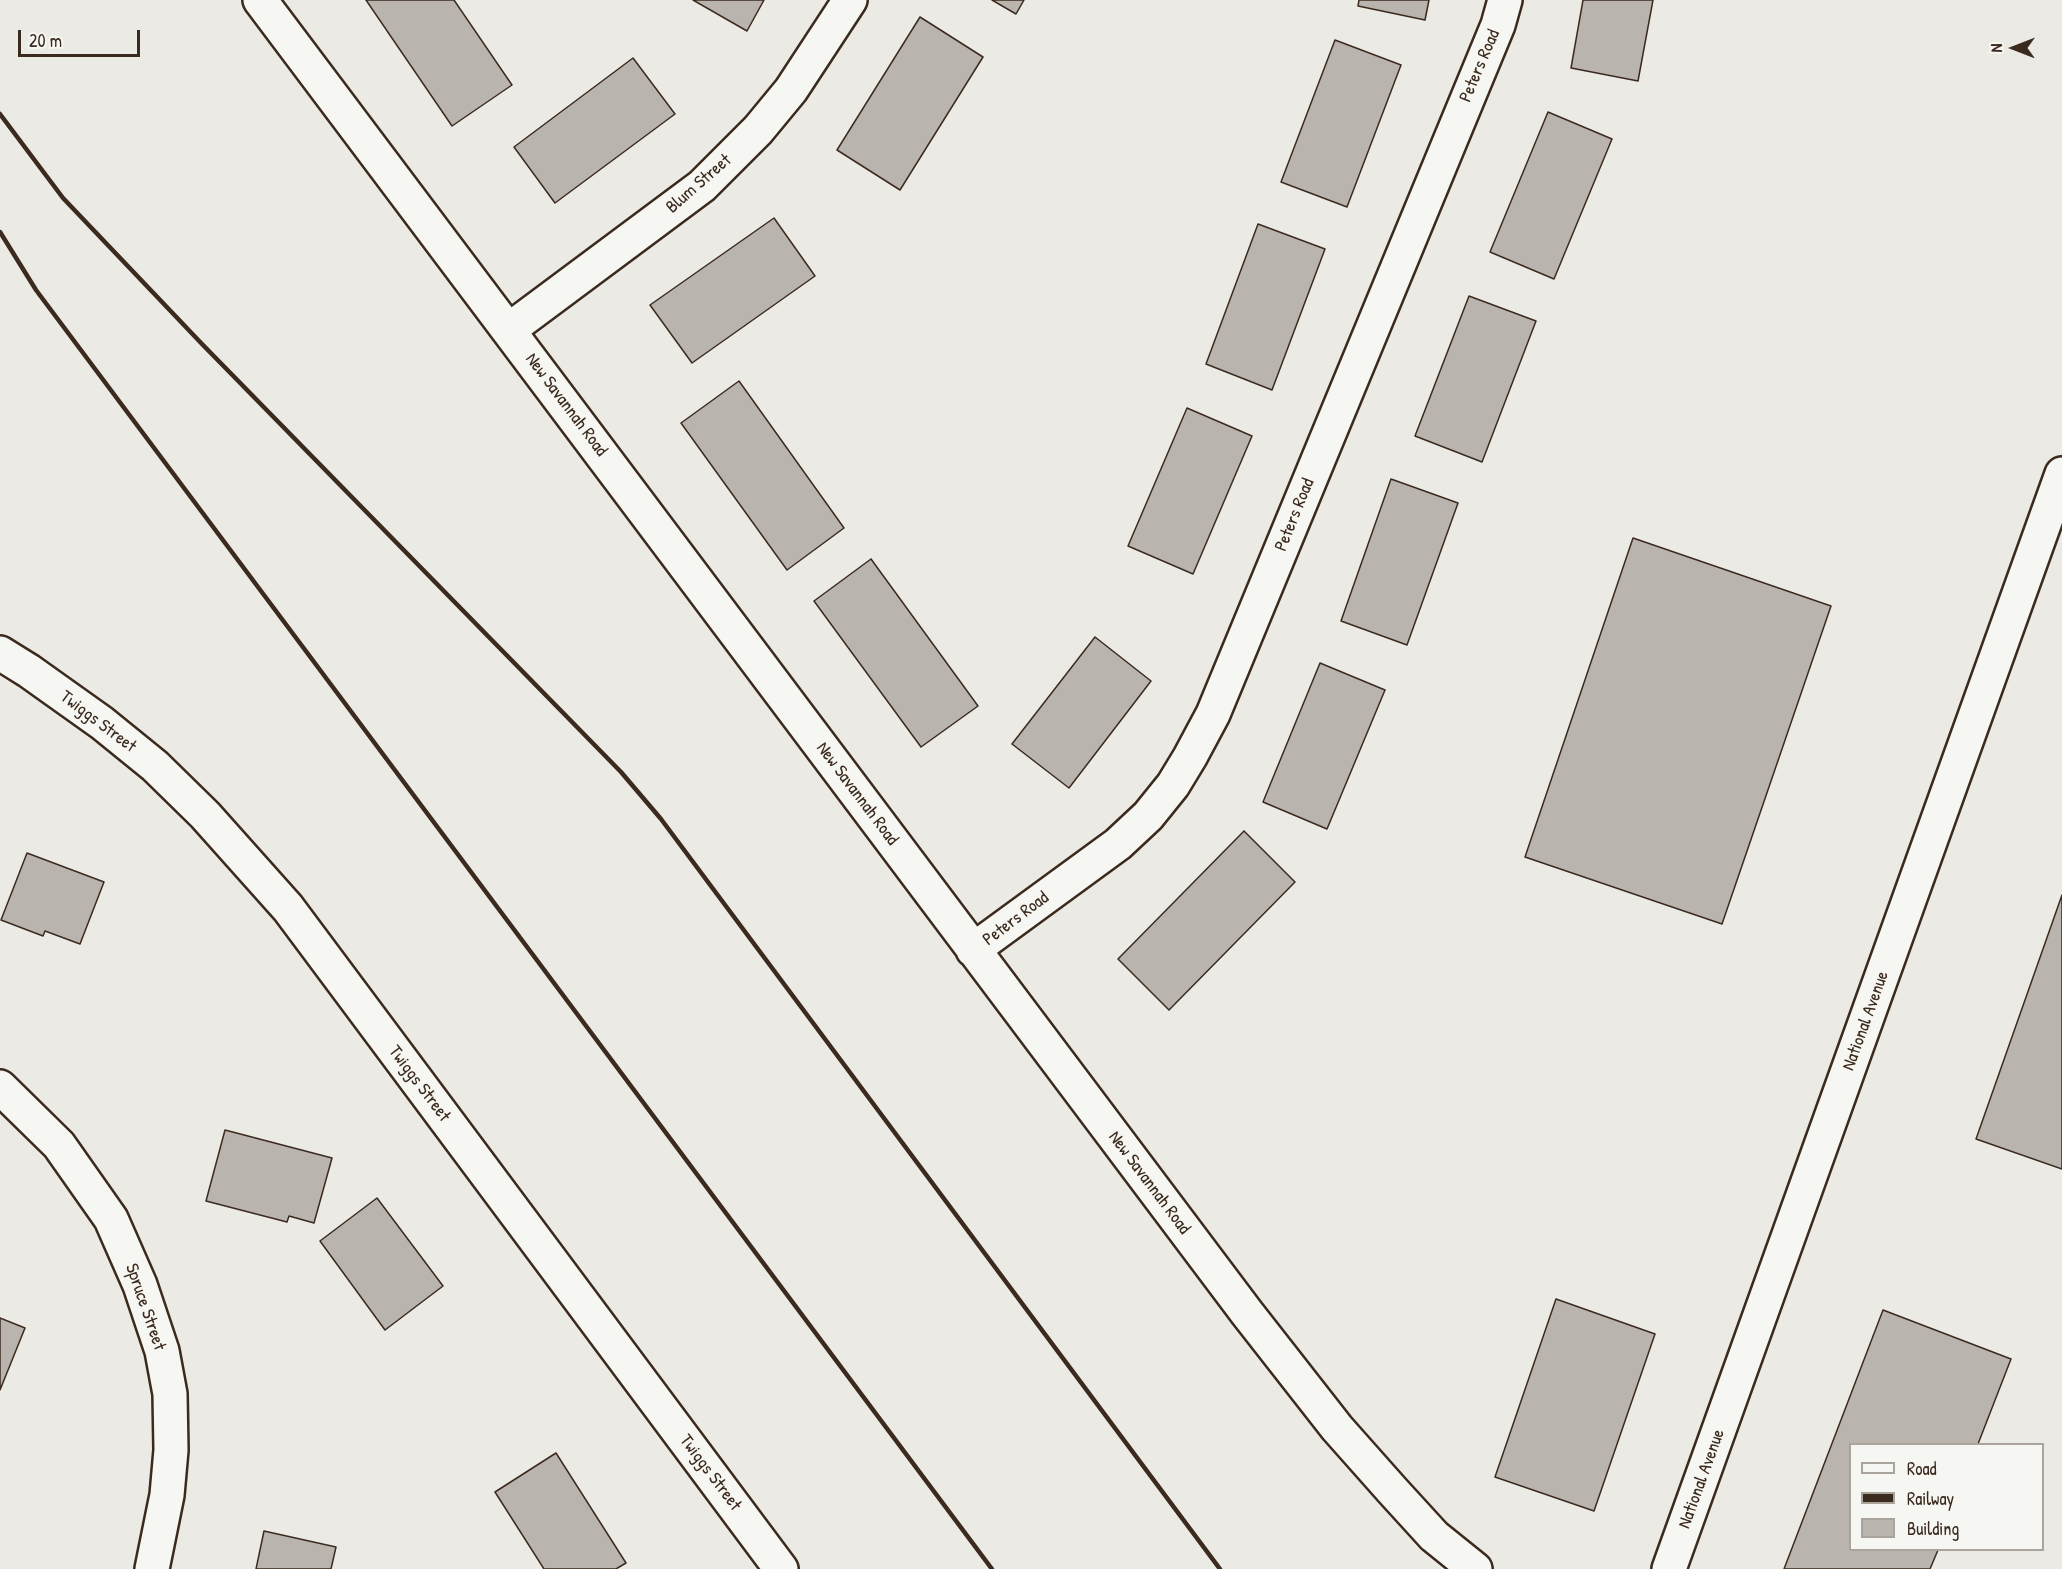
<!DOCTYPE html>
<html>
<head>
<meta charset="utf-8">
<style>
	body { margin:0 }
	#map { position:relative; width:2062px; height:1569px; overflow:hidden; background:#ebeae5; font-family:"Patrick Hand",sans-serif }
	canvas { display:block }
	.legend { position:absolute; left:1849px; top:1443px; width:195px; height:108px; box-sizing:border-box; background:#f6f6f2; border:2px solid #aba49d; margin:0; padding:8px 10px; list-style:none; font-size:18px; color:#3b2a1e }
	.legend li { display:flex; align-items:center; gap:12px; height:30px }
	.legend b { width:30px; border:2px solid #aba49d }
	.north { position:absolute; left:1984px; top:18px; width:60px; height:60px; -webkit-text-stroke:4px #f6f6f2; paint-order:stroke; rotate:270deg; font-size:16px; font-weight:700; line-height:24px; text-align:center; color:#3b2a1e }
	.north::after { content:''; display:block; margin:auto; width:21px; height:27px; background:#3b2a1e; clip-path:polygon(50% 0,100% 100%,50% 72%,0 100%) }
	.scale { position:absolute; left:18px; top:30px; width:122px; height:27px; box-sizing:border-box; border:3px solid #3b2a1e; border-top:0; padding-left:8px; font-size:18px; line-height:21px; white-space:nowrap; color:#3b2a1e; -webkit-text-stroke:4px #f6f6f2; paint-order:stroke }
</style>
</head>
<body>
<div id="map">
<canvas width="2062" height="1569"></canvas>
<ul class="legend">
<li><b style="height:8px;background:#f6f6f2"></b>Road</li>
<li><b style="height:8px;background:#3b2a1e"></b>Railway</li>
<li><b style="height:16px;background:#bab4ae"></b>Building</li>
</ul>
<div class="north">N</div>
<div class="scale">20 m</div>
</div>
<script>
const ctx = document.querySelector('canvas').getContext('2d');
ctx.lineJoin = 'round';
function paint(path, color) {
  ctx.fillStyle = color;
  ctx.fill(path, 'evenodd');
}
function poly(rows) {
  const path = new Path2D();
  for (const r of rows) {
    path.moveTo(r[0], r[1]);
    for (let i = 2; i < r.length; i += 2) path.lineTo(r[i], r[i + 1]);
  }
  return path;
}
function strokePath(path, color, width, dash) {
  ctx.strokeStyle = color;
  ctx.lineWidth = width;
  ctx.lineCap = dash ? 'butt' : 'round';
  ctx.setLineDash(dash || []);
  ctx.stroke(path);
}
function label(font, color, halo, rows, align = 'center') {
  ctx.font = font + ' "Patrick Hand",sans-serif';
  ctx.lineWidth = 4.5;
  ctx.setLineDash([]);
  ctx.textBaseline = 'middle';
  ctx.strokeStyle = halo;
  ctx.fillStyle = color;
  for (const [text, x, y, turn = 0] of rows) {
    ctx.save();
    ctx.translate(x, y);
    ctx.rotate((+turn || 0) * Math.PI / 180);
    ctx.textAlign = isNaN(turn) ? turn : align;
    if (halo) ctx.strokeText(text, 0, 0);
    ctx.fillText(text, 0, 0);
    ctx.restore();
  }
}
const building = poly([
	[366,0,454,0,512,85,452,126,366,0],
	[693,0,764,0,747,31,693,0],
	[992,0,1024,0,1016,14,992,0],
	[1359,0,1429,0,1425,20,1358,6,1359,0],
	[1583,0,1653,0,1638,81,1571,68,1583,0],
	[920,17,983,57,900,190,837,150,920,17],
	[1335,40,1401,65,1347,207,1281,182,1335,40],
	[633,58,675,114,555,203,514,147,633,58],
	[1548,112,1612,139,1554,279,1490,252,1548,112],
	[774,218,815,276,692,363,650,305,774,218],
	[1258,224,1325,249,1272,390,1206,364,1258,224],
	[1469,296,1536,321,1482,462,1415,436,1469,296],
	[739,381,844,528,787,570,681,423,739,381],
	[1187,408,1252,436,1193,574,1128,546,1187,408],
	[1391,479,1458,503,1407,645,1341,621,1391,479],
	[1633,538,1831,606,1722,924,1525,857,1633,538],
	[871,559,978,706,921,747,814,601,871,559],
	[1095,637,1151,681,1069,788,1012,744,1095,637],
	[1320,663,1385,690,1327,829,1263,802,1320,663],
	[1244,831,1295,882,1169,1010,1118,959,1244,831],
	[27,853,104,882,80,944,45,931,43,936,1,920,27,853],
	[2062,895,2062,1169,1976,1139,2062,895],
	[225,1130,332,1158,314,1223,289,1216,287,1222,206,1201,225,1130],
	[377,1198,443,1286,385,1330,320,1241,377,1198],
	[1556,1299,1655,1334,1594,1511,1495,1477,1556,1299],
	[1883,1310,2011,1359,1978,1444,1850,1444,1850,1550,1938,1550,1930,1569,1784,1569,1883,1310],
	[0,1318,25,1328,0,1390,0,1318],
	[556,1453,626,1563,616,1569,544,1569,495,1492,556,1453],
	[264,1531,336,1547,331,1569,256,1569,264,1531]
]);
paint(building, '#bab4ae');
strokePath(building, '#3b2a1e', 1.5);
const street = poly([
	[260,0,1247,1313,1337,1428,1392,1490,1434,1536,1475,1569],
	[510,329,702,186,758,130,791,90,850,0],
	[973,950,1118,844,1148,816,1173,785,1190,757,1213,714,1498,25,1505,0],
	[0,1087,59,1145,111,1219,140,1285,162,1351,170,1394,171,1450,167,1495,152,1569],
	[1669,1569,2062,474]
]);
const secondary = poly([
	[0,653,29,671,102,723,155,766,205,815,288,908,781,1569]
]);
strokePath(street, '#3b2a1e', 38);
strokePath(secondary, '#3b2a1e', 38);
strokePath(street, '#f6f6f2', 33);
strokePath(secondary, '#f6f6f2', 33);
strokePath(poly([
	[0,114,63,198,202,344,621,772,661,819,1220,1569],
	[0,232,36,290,992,1569]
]), '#3b2a1e', 4.5);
label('18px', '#3b2a1e', '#f6f6f2', [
	["Peters Road",1480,66,-67],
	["Blum Street",699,184,-41],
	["New Savannah Road",566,405,53],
	["Peters Road",1295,515,-68],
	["Twiggs Street",98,722,37],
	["New Savannah Road",857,794,53],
	["Peters Road",1016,919,-37],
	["National Avenue",1866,1021,-70],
	["Twiggs Street",419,1084,53],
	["New Savannah Road",1149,1183,53],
	["Spruce Street",145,1307,71],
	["Twiggs Street",710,1473,53],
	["National Avenue",1702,1479,-70]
]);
</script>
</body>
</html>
